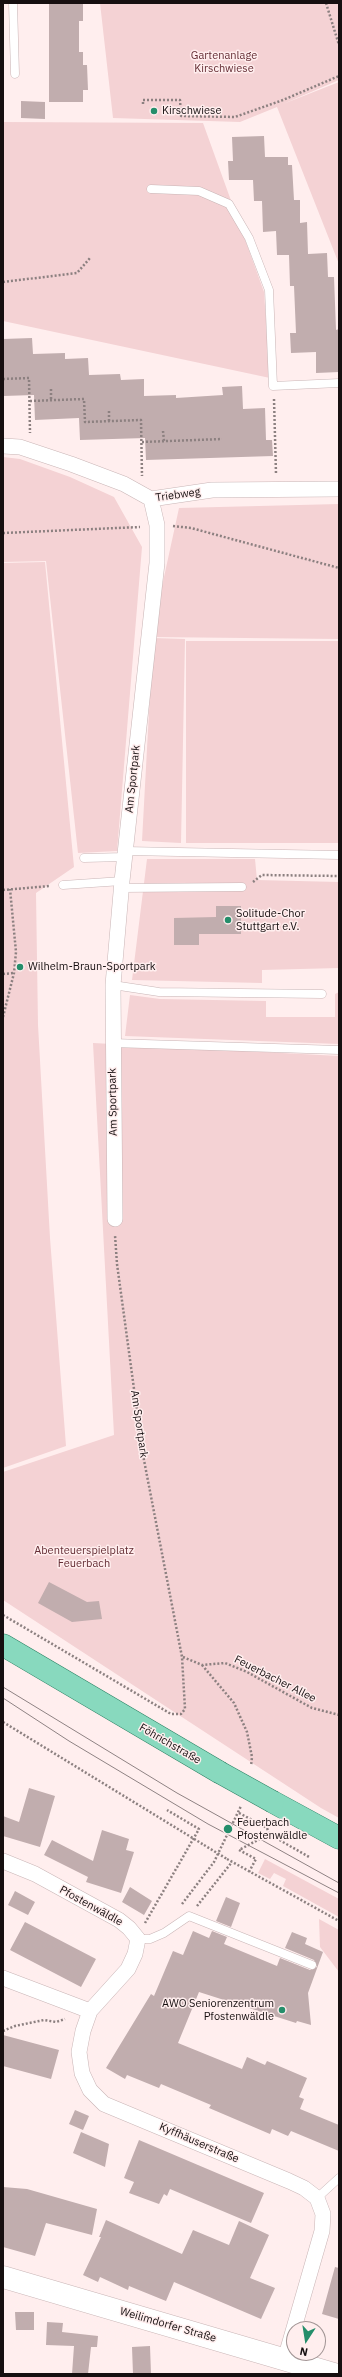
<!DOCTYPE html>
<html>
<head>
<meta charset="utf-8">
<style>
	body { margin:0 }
	#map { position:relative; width:342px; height:2377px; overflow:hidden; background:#fee; font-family:"IBM Plex Sans",sans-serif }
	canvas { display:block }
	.frame { position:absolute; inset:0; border:4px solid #160f10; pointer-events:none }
	.north { position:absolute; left:286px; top:2321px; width:40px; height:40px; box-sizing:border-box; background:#fee; border:1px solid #a29595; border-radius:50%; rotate:192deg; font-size:11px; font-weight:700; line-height:16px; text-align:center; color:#160f10 }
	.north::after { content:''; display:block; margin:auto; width:14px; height:18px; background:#258e6b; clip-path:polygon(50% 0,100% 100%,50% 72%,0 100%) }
</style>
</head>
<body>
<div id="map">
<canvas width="342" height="2377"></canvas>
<div class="frame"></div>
<div class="north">N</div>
</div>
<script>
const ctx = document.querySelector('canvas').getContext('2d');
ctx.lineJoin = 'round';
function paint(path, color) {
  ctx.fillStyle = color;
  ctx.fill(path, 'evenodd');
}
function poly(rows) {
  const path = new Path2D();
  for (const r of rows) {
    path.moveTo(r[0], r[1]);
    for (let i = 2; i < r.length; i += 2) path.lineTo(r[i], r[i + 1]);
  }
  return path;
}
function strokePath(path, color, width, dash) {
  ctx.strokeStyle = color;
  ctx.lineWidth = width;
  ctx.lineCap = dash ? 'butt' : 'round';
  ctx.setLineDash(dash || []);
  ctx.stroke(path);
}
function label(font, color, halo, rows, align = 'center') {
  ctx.font = font + ' "IBM Plex Sans",sans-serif';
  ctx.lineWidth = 3;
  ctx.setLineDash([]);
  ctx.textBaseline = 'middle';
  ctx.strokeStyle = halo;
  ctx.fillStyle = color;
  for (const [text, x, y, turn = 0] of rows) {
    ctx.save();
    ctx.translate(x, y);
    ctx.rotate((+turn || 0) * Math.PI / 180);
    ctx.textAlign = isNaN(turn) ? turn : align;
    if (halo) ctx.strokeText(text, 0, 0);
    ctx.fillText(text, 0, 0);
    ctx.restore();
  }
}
paint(poly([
	[100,3,339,3,339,80,283,104,339,82,339,264,277,107,240,122,113,118],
	[3,122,203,123,264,292,270,378,3,321],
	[3,457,20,459,70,477,114,497,142,547,117,851,78,853,46,561,3,562],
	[339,504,339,639,151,637,179,508],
	[45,562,74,867,36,893,38,1025,50,1238,66,1446,3,1468,3,563],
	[153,638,185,639,181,843,142,841],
	[186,641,339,641,339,843,186,843],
	[147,859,255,859,257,880,339,882,339,968,262,970,262,983,132,980],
	[339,992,339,1044,125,1036,130,995,160,999,266,1001,266,1017,335,1017,335,994],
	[93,1043,339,1056,339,1818,321,1808,3,1600,3,1472,114,1435],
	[265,1859,339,1899,339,1917,283,1886,286,1879,274,1873,270,1879,258,1873],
	[319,1919,339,1930,339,1972,320,1947]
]), '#f4d2d4');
paint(poly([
	[49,3,83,3,83,21,79,21,79,52,83,52,83,65,87,65,88,90,83,90,83,102,49,102],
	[21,101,45,102,45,119,21,118],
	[264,136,265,157,288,157,288,165,292,165,294,200,300,200,300,223,307,222,308,254,327,253,328,277,334,277,336,330,339,329,339,372,316,373,316,352,291,353,290,333,296,333,294,286,290,286,289,255,277,255,276,231,263,232,262,201,254,201,253,180,229,180,228,161,233,161,232,137],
	[32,338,33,354,65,353,65,359,88,358,89,375,120,374,121,380,144,379,144,396,176,395,176,398,223,395,222,387,242,386,243,409,265,408,266,440,272,440,273,456,146,460,145,438,80,440,79,418,35,420,34,395,3,396,3,339],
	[216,906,241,906,241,934,199,934,199,945,174,945,174,918,216,917],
	[49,1582,87,1602,99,1601,102,1619,72,1622,38,1603],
	[29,1788,55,1796,40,1847,3,1836,3,1816,19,1822],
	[102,1830,129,1839,126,1850,134,1852,121,1893,86,1882,88,1877,44,1855,52,1840,93,1861],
	[130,1887,152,1901,144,1915,122,1902],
	[15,1891,35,1902,28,1915,8,1905],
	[226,1897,240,1903,231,1927,216,1921],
	[25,1922,96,1959,81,1987,10,1950],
	[193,1931,209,1938,212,1931,227,1937,224,1944,277,1966,280,1958,310,1970,317,1967,314,1960,285,1948,292,1932,307,1938,305,1944,323,1952,308,1993,311,2025,297,2021,296,2023,199,1992,178,2043,242,2069,247,2057,265,2065,267,2061,307,2078,299,2097,304,2099,300,2109,339,2125,339,2151,291,2131,288,2136,272,2129,270,2134,209,2108,211,2105,161,2084,159,2088,127,2075,125,2079,106,2068,151,1994,154,1996,173,1951,183,1955],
	[3,2035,59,2050,51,2079,3,2066],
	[75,2110,89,2116,83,2130,69,2124],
	[81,2132,109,2144,105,2167,73,2153],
	[139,2140,264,2193,251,2223,170,2189,167,2196,164,2194,159,2204,129,2193,134,2182,124,2178],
	[3,2187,27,2189,97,2209,92,2235,46,2223,35,2256,3,2247],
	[106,2220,182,2254,193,2230,229,2245,239,2221,269,2235,250,2278,275,2288,261,2319,174,2282,166,2301,129,2286,128,2290,100,2277,98,2282,83,2275,101,2237,99,2237],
	[335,2267,339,2268,339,2319,322,2314],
	[15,2312,34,2312,34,2330,16,2330],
	[47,2322,63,2323,62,2332,98,2336,97,2347,91,2347,88,2374,72,2374,74,2346,46,2345],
	[150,2346,151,2374,133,2374,132,2347]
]), '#c1adae');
const lane = poly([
	[13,3,15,74],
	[151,189,199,191,229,204,249,238,269,290,273,386,339,383],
	[125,851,339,855],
	[84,858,124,857],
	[63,885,122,881],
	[121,888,242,887],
	[113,985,159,992,322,994],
	[112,1043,339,1050],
	[138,1939,150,1939,164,1933,189,1916,312,1965],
	[317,2198,339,2178]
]);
const street = poly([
	[3,446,20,447,71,464,124,484,151,499,212,490,339,489],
	[115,1219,113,985,122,881,157,563,157,525,151,499],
	[3,1861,35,1874,119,1920,129,1928,138,1939,135,1954,128,1969,90,2011,83,2031,79,2052,82,2073,90,2090,104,2104,289,2181,304,2188,317,2198,323,2214,322,2231,285,2359],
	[3,1978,90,2011]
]);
const secondary = poly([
	[3,2277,334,2374]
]);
const primary = poly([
	[3,1645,219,1772],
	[273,1802,339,1838]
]);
strokePath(lane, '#c9b5b6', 9);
strokePath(street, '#c9b5b6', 16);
strokePath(secondary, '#c9b5b6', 23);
strokePath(primary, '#2c8164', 23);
strokePath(poly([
	[326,3,339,45],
	[143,104,143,100,180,100,181,116,235,117,283,100,339,76],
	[3,282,77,273,90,258],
	[3,379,29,378,30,433],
	[51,389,51,400],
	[274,399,276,474],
	[30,401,84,399,85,422,141,420,142,476],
	[109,411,109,421],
	[163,431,164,441],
	[142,442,222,439],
	[173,526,191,528,339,568],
	[3,533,140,527],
	[253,882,262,875,339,876],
	[3,890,50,886],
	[3,974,14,973],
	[3,1017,14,973,16,952,10,889],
	[3,1615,171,1714,181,1714,185,1709,182,1657,143,1455,117,1264,115,1235],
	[183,1657,202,1665,225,1663,247,1672,312,1708,339,1715],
	[202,1665,234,1703,247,1732,252,1757,251,1766],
	[3,1722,204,1845],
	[239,1813,267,1828,269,1834],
	[227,1859,339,1921],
	[249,1872,256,1859,239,1850,269,1834,309,1857],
	[182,1904,214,1862,241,1806],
	[197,1906,232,1862],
	[145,1923,199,1829,167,1810],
	[3,2031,15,2026,44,2020,56,2022,65,2019]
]), '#8c8080', 2.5, [2, 2]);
strokePath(lane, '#fff', 8);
strokePath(street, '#fff', 15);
strokePath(secondary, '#fff', 22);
strokePath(primary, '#88d9be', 22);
strokePath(poly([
	[3,1687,177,1793,339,1883],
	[3,1698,69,1741,208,1824,339,1893]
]), '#8e8283', 1);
const primaryBridge = poly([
	[219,1772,273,1802]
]);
strokePath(primaryBridge, '#2c8164', 23, []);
strokePath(poly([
	[204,1845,227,1859]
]), '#8c8080', 2.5, [2, 2]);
strokePath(primaryBridge, '#88d9be', 22);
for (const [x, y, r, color] of [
	[154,111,4,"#258e6b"],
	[228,920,4,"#258e6b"],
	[20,967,4,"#258e6b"],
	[228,1829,5,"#258e6b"],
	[282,2010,4,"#258e6b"]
]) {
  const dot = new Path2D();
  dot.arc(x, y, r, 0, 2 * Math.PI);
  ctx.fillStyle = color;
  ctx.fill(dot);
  strokePath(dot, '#fee', 1.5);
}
label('11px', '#642d34', '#fee', [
	["Gartenanlage",224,56],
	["Kirschwiese",224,69],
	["Abenteuerspielplatz",84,1551],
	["Feuerbach",84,1564]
]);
label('11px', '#160f10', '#fee', [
	["Kirschwiese",162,111],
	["Solitude-Chor",236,914],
	["Stuttgart e.V.",236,927],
	["Wilhelm-Braun-Sportpark",28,967],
	["Feuerbach",237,1823],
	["Pfostenwäldle",237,1836],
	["AWO Seniorenzentrum",274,2004,"right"],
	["Pfostenwäldle",274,2017,"right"]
], 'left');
label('11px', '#160f10', '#fee', [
	["Triebweg",178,495,-8],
	["Am Sportpark",133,779,-84],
	["Am Sportpark",113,1102,-91],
	["Am Sportpark",139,1424,82],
	["Feuerbacher Allee",275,1679,27],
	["Föhrichstraße",170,1744,30],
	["Pfostenwäldle",91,1906,29],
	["Kyffhäuserstraße",199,2143,23],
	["Weilimdorfer Straße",168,2325,16]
]);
</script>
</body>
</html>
